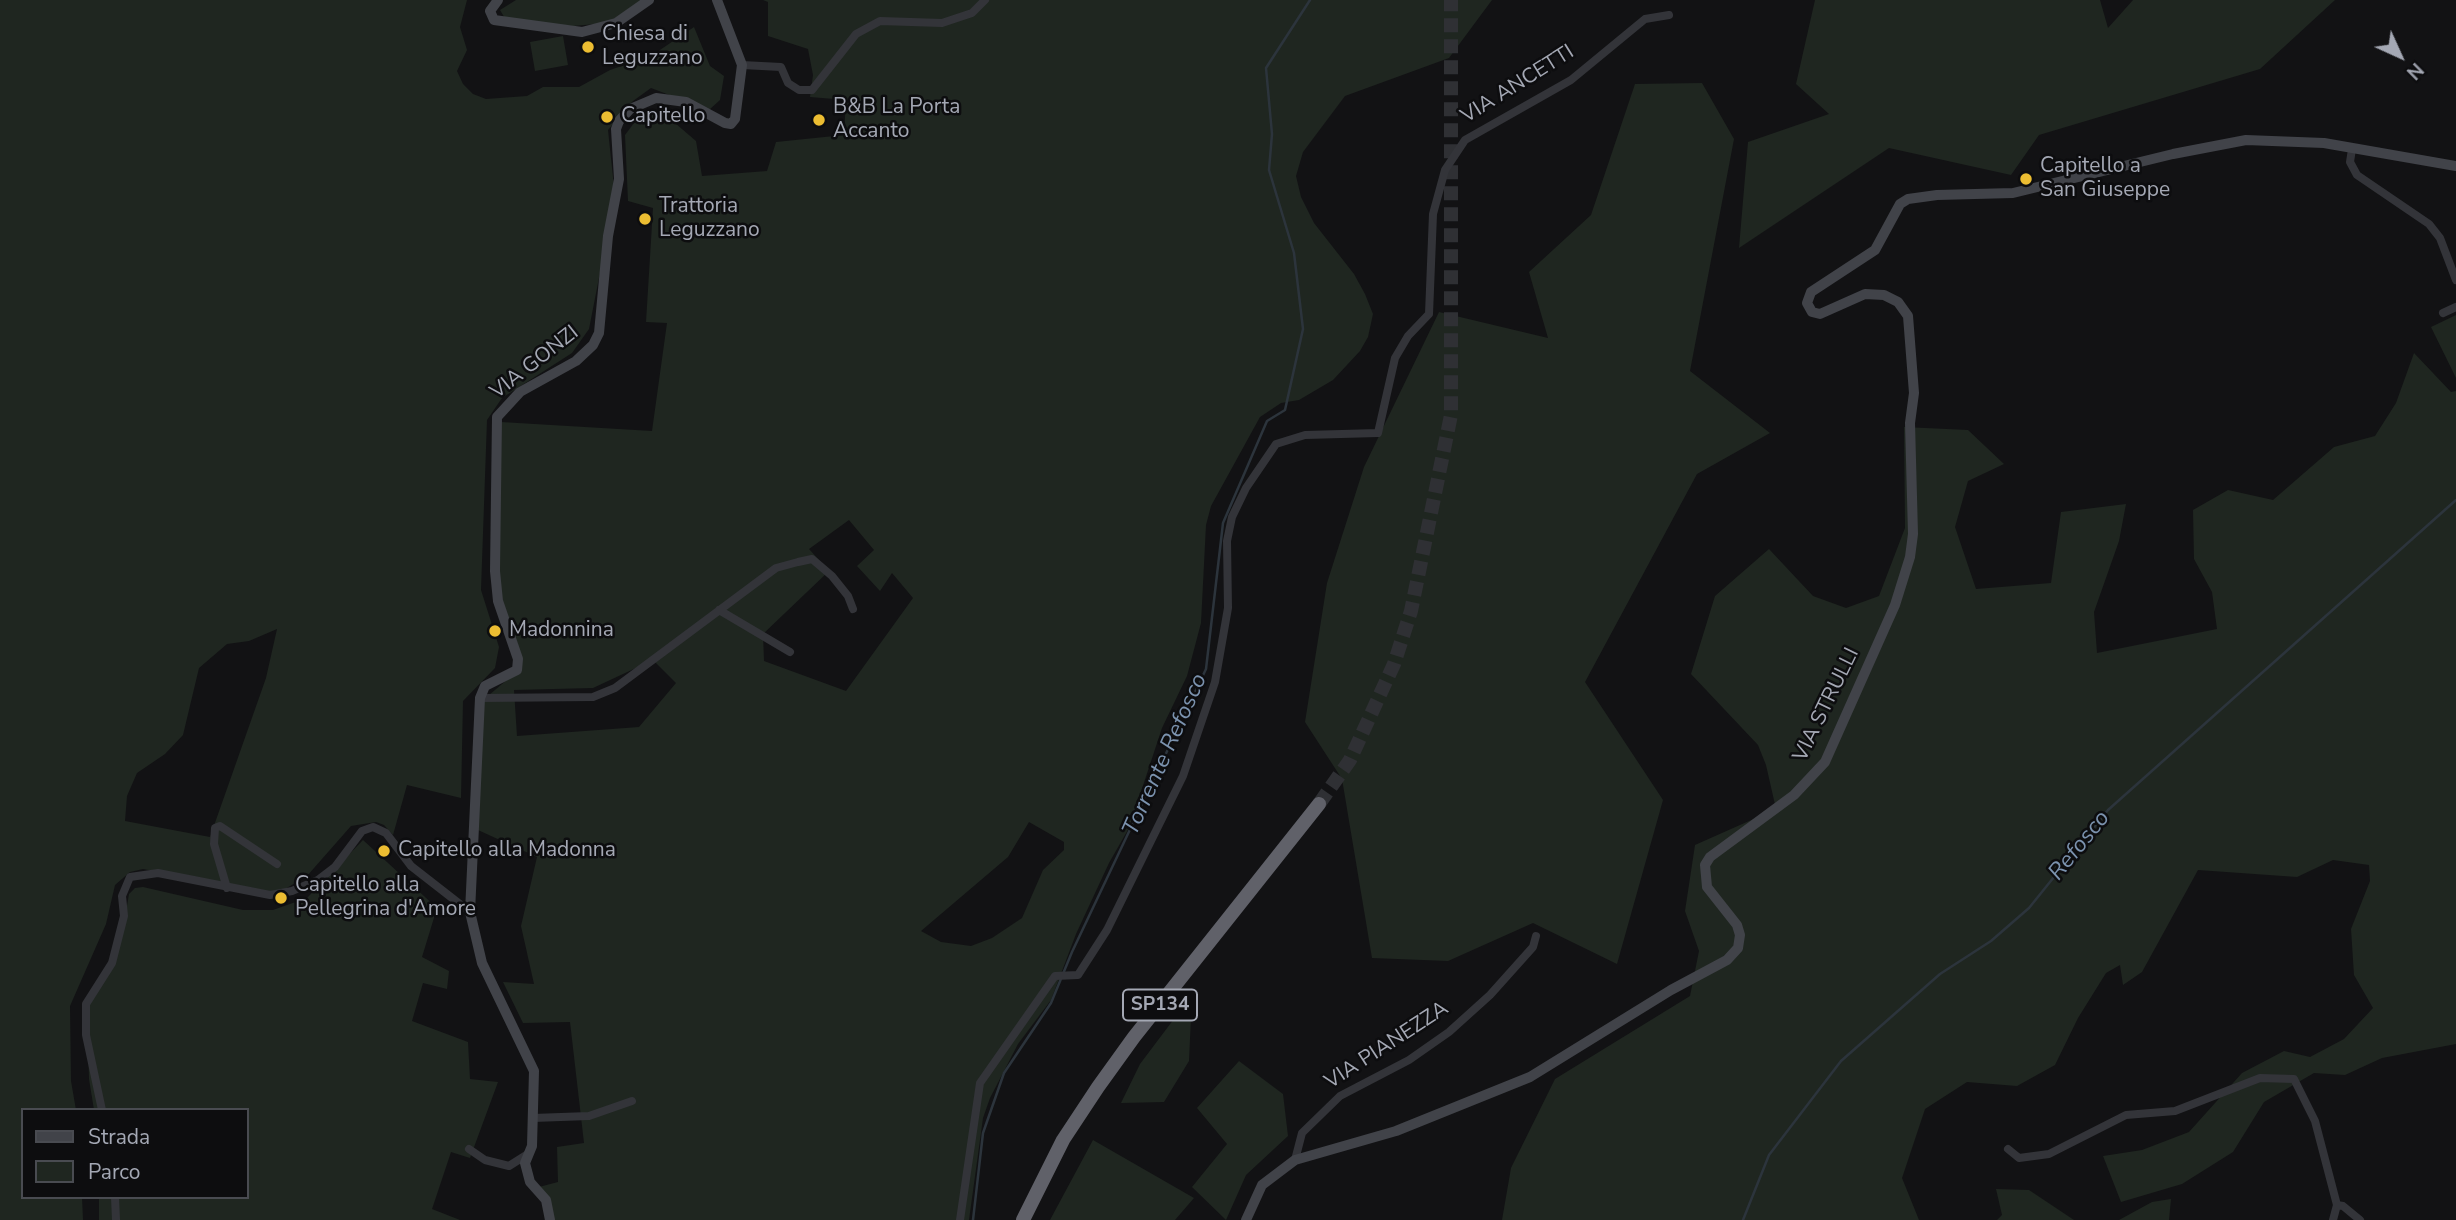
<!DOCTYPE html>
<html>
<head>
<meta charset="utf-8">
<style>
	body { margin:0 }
	#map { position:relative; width:2456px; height:1220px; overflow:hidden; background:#121214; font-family:"Nunito Sans",sans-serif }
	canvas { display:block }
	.legend { position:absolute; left:21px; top:1108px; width:228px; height:91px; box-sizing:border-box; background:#0d0d0f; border:2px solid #494b51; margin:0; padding:9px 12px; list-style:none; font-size:21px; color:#a4a8b4 }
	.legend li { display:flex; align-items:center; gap:14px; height:35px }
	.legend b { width:35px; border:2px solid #494b51 }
	.north { position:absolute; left:2365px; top:21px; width:70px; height:70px; -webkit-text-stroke:5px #0d0d0f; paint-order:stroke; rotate:135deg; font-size:19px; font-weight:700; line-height:28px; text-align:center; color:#a4a8b4 }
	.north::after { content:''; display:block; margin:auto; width:24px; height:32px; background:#a4a8b4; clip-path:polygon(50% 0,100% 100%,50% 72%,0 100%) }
</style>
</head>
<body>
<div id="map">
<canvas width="2456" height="1220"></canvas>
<ul class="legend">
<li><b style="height:9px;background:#414349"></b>Strada</li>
<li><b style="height:19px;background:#1f2620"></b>Parco</li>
</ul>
<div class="north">N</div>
</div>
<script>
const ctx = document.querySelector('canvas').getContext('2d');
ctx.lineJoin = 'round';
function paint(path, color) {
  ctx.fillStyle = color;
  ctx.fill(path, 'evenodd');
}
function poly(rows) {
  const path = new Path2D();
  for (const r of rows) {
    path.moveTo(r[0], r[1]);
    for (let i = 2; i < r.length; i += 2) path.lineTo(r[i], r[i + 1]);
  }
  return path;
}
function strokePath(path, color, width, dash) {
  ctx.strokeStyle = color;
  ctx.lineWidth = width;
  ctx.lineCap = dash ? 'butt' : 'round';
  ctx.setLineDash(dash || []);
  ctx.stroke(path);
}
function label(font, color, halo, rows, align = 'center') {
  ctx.font = font + ' "Nunito Sans",sans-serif';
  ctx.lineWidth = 5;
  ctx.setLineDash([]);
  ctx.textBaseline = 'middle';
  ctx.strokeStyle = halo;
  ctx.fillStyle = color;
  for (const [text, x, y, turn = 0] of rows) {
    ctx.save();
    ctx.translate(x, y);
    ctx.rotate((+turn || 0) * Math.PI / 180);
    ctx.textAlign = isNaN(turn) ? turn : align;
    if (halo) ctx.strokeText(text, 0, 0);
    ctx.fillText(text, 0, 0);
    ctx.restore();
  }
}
paint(poly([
	[0,0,467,0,460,27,467,50,457,71,463,84,473,94,486,99,527,96,543,87,579,87,610,70,651,56,694,27,710,66,724,76,720,100,709,110,651,88,633,101,608,130,615,196,589,329,572,353,502,398,487,420,481,590,499,647,495,668,463,701,461,798,407,785,393,835,384,825,376,822,351,826,307,876,285,889,270,893,143,869,130,872,115,885,106,924,70,1006,71,1081,76,1110,23,1110,23,1197,82,1197,83,1220,0,1220],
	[277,629,266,678,210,837,125,821,127,796,137,773,165,754,183,735,199,668,227,644,249,641],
	[516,0,642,0,608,23,573,26,506,20,500,10],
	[763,0,1492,0,1449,58,1345,96,1303,152,1296,176,1301,197,1314,223,1354,274,1365,294,1373,314,1368,337,1360,351,1333,380,1299,400,1281,403,1260,417,1211,506,1206,525,1201,623,1187,676,1162,728,1129,828,1109,863,1076,934,1051,1000,1018,1044,990,1098,983,1118,969,1220,552,1220,539,1187,558,1182,557,1147,584,1143,570,1022,523,1023,503,982,534,984,521,926,537,857,478,830,482,701,515,673,518,645,495,585,501,422,652,431,667,323,646,322,653,208,628,201,625,135,637,119,661,111,696,141,702,176,767,171,776,142,844,135,846,100,810,97,813,75,808,49,768,36,768,2],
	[849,520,874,550,857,566,880,591,892,573,913,598,846,691,764,661,763,634,829,571,809,549],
	[653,660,676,683,639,727,517,736,514,690,593,688],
	[1029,822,1064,842,1064,850,1043,870,1022,918,992,938,971,946,941,942,921,931,1008,857],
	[1815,0,2100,0,2108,28,2133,0,2335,0,2260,69,2039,135,2011,175,1889,148,1739,248,1748,142,1829,114,1796,84],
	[563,36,568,65,535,71,530,42],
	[1702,83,1734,139,1690,371,1770,433,1697,474,1585,682,1663,800,1617,964,1533,923,1448,961,1372,958,1342,779,1305,722,1327,583,1364,467,1439,312,1548,338,1529,272,1591,215,1635,84],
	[2456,315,2456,378,2431,327],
	[2414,353,2451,392,2456,391,2456,1044,2382,1058,2345,1075,2314,1073,2264,1102,2233,1152,2182,1184,2121,1202,2103,1156,2142,1150,2189,1132,2242,1073,2284,1051,2310,1057,2344,1039,2373,1008,2354,975,2351,929,2370,881,2369,865,2333,860,2297,877,2198,870,2142,972,2123,985,2120,965,2106,973,2078,1018,2055,1065,2017,1086,1967,1082,1925,1109,1902,1178,1919,1220,1502,1220,1511,1168,1555,1079,1690,996,1699,951,1685,911,1695,845,1776,809,1766,765,1758,745,1691,674,1715,596,1769,549,1813,596,1846,608,1879,596,1905,528,1904,427,1968,430,2004,464,1968,481,1955,527,1976,589,2051,583,2061,512,2126,504,2119,541,2094,612,2097,653,2217,629,2212,592,2194,559,2193,510,2228,490,2273,500,2334,447,2375,436,2396,403],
	[363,840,437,908,422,957,449,971,447,989,423,983,412,1021,468,1042,470,1079,498,1082,470,1158,451,1152,432,1209,460,1220,99,1220,99,1197,247,1197,247,1110,94,1110,89,1079,87,1009,123,929,129,894,135,888,143,887,243,910,273,910,307,898],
	[1192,995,1189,1061,1164,1102,1121,1103,1140,1064],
	[1239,1061,1283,1094,1288,1136,1246,1175,1226,1220,1192,1187,1227,1144,1197,1108],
	[1093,1140,1194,1198,1175,1220,1050,1220],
	[1996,1189,2029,1190,2074,1220,1997,1220,2002,1215],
	[2171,1199,2169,1220,2119,1220,2152,1202]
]), '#1f2620');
strokePath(poly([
	[973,1220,983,1133,1004,1073,1051,1003,1072,952,1206,669,1223,523,1267,421,1285,410,1303,329,1294,253,1269,170,1272,134,1266,68,1310,0],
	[1743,1220,1769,1155,1841,1061,1940,974,1991,941,2029,908,2108,810,2456,500]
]), '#2c343c', 2.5);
strokePath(poly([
	[1319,804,1350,760,1394,664,1411,611,1451,415,1451,0]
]), '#2f3034', 14, [14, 7]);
strokePath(poly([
	[742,65,781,67,788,83,799,90,812,90,856,34,880,21,942,23,972,13,985,0],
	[2352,149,2350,162,2357,175,2429,224,2440,238,2456,280],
	[2443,313,2456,307],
	[719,610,790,652],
	[480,698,593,697,615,688,776,568,798,562,812,559,832,576,848,596,853,609],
	[227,888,214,844,215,828,220,826,277,864],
	[102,1110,86,1035,86,1004,112,963,124,916,122,896,130,877,158,873,270,895,292,891,318,880,335,867,362,831,373,827,386,833,411,866,470,912],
	[533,1118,589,1116,632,1101],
	[469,1149,485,1160,509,1166,528,1154],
	[2008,1149,2019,1158,2049,1154,2126,1115,2175,1111,2260,1078,2294,1079,2315,1121,2337,1205],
	[1295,1160,1302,1133,1340,1096,1409,1060,1449,1032,1490,995,1533,947,1536,936],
	[115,1197,116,1220],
	[2337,1205,2343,1206,2360,1220],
	[960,1220,980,1083,1055,976,1078,975,1107,930,1183,776,1215,682,1228,608,1227,541,1232,517,1246,488,1276,444,1305,435,1378,433,1395,358,1408,336,1429,314,1433,214,1445,170,1465,140,1571,80,1645,19,1669,15],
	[2333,1220,2337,1205]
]), '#333439', 8);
strokePath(poly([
	[498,0,490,11,494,20,582,32,616,23,649,0],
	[550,1220,546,1200,530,1182,525,1163,532,1146,534,1071,482,963,470,912,480,698,485,686,517,670,518,659,498,601,495,571,497,417,520,392,576,361,593,345,599,333,608,236,619,179,616,129,619,121,630,109,656,98,686,102,725,123,731,124,735,119,742,65,717,0],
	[1246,1220,1262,1185,1295,1160,1396,1131,1530,1077,1671,990,1727,960,1738,948,1740,935,1737,925,1707,887,1705,865,1710,857,1794,795,1825,762,1895,605,1910,557,1913,534,1910,423,1914,393,1908,316,1898,302,1884,295,1865,294,1820,314,1812,312,1807,303,1811,292,1875,250,1900,204,1908,199,1937,195,2013,193,2173,154,2246,140,2324,143,2456,166]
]), '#414349', 10);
strokePath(poly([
	[1023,1220,1063,1140,1098,1087,1134,1037,1319,804]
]), '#606169', 14);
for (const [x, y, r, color] of [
	[588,47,7,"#ecbd32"],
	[607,117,7,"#ecbd32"],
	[819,120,7,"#ecbd32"],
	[2026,179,7,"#ecbd32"],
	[645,219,7,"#ecbd32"],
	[495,631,7,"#ecbd32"],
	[384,851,7,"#ecbd32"],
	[281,898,7,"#ecbd32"]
]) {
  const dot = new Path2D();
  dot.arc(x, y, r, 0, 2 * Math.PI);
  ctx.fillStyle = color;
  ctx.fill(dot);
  strokePath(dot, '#0d0d0f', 2.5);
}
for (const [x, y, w] of [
	[1160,1005,74]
]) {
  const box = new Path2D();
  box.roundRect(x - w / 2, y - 15.5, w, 31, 5);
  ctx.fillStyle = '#0d0d0f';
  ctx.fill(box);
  strokePath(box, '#a4a8b4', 2);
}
label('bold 19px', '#a4a8b4', null, [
	["SP134",1160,1005]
]);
label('21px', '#a4a8b4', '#0d0d0f', [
	["Chiesa di",602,35],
	["Leguzzano",602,59],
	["B&B La Porta",833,108],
	["Accanto",833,132],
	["Capitello",621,117],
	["Capitello a",2040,167],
	["San Giuseppe",2040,191],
	["Trattoria",659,207],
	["Leguzzano",659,231],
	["Madonnina",509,631],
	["Capitello alla Madonna",398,851],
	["Capitello alla",295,886],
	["Pellegrina d'Amore",295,910]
], 'left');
label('21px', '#a4a8b4', '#0d0d0f', [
	["VIA ANCETTI",1518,85,-32],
	["VIA GONZI",535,363,-38],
	["VIA STRULLI",1827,705,-64],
	["VIA PIANEZZA",1387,1046,-33]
]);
label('italic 23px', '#7b92ae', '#0d0d0f', [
	["Torrente Refosco",1166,755,-66],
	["Refosco",2080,846,-51]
]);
</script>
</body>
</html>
